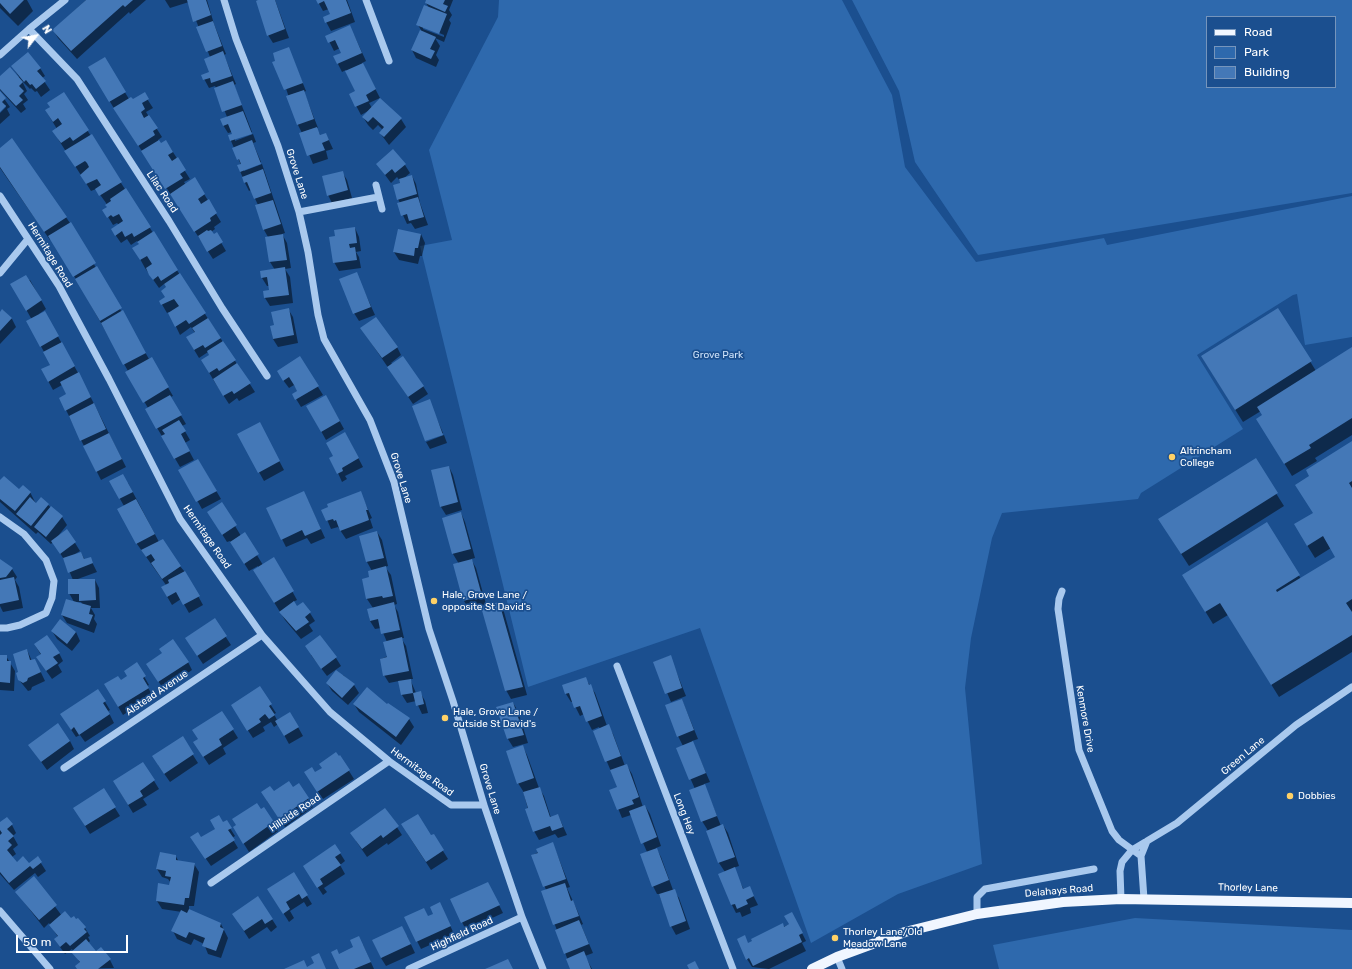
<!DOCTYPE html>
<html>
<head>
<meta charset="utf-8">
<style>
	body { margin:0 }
	#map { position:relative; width:1352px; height:969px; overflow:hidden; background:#1b4f8f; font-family:Rubik,sans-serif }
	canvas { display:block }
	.legend { position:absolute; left:1206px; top:16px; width:130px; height:72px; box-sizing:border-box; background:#1b4f8f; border:1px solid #7695bc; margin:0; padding:5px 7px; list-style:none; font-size:12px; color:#fff }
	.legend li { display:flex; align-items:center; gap:8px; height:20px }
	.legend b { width:20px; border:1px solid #7695bc }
	.north { position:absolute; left:16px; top:16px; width:40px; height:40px; -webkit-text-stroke:3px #1b4f8f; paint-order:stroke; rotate:59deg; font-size:11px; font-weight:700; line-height:16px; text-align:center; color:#fff }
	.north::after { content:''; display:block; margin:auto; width:14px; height:18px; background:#fff; clip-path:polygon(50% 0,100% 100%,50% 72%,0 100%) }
	.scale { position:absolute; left:16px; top:935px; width:112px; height:18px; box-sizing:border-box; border:2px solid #fff; border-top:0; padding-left:5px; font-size:12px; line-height:14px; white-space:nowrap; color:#fff; -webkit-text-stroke:3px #1b4f8f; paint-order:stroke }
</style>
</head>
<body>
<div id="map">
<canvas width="1352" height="969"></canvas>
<ul class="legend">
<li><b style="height:5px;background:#f0f6ff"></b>Road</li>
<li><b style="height:11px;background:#2e69ad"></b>Park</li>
<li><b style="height:11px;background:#4478b7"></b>Building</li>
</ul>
<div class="north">N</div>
<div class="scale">50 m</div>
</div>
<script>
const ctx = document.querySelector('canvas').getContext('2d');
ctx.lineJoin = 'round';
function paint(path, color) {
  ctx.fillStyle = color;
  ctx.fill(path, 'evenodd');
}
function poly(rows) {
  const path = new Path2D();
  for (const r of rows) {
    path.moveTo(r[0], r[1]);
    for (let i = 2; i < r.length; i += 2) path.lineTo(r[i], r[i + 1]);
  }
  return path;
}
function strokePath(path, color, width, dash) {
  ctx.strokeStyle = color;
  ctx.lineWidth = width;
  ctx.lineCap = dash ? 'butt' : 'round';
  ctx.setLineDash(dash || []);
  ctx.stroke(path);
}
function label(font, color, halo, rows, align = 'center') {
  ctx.font = font + ' Rubik,sans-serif';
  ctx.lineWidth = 3.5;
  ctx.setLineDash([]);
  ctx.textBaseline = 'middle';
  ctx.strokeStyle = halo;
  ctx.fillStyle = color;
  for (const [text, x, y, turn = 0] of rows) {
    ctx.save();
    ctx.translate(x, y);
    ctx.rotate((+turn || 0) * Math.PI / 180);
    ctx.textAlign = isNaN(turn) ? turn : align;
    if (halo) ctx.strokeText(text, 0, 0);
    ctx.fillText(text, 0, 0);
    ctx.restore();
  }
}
paint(poly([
	[499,0,842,0,892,95,905,167,976,262,1104,238,1107,245,1352,196,1352,337,1305,345,1297,294,1293,295,1197,355,1243,429,1141,493,1138,499,1002,513,992,538,971,638,965,688,982,864,898,894,811,943,700,628,528,687,420,246,452,240,429,150,498,17],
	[852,0,1352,0,1352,193,978,255,915,162,899,91],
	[1207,17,1335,17,1335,87,1207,87],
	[1135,918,1352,930,1352,969,999,969,993,945]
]), '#2e69ad');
paint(poly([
	[0,0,27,0,33,11,18,26,0,8],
	[86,0,146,0,130,14,129,12,77,59,58,38,53,30],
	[165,0,207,0,214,24,226,54,224,55,236,84,234,85,252,132,235,139,235,141,253,134,256,142,253,143,261,162,244,169,244,171,262,164,285,233,282,234,287,243,291,268,285,269,290,277,293,303,270,306,265,298,264,292,270,291,269,286,267,286,262,278,275,270,270,262,268,237,264,230,257,206,258,205,251,190,249,191,245,183,240,171,241,165,229,136,233,134,232,132,228,133,223,125,227,117,216,88,215,86,209,88,202,75,210,73,210,57,189,2,170,8],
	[261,0,275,0,289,38,273,43,268,35],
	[317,0,347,0,355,22,331,31,324,18,331,15,329,9,323,11],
	[427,0,453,0,449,10,452,15,449,20,451,23,444,42,435,38,440,46,436,55,439,60,436,67,416,58,412,50,421,30,418,25,429,8,426,3],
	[423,26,444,35,444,37,423,29],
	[354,35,366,61,362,63,380,98,369,103,372,108,401,119,406,127,389,145,380,133,383,130,378,125,373,130,368,125,363,117,368,111,361,115,350,94,357,91,346,70,342,72,338,64,342,54,340,48,334,51,327,37],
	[289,49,306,91,304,92,318,128,316,128,321,136,326,134,333,149,326,151,328,159,313,164,300,133,302,133,298,125,277,61],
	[104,58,129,99,133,101,144,94,153,108,146,112,162,137,158,140,160,144,166,141,190,179,184,182,186,185,195,179,221,222,214,227,215,229,211,232,213,236,216,234,226,251,213,259,115,110,89,67],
	[12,66,40,68,45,76,42,78,50,90,41,97,37,91,35,92,31,88,30,89,22,81,27,91,24,94,28,100,23,104,26,109,21,113,0,90,0,77,19,77],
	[0,93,10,107,7,109,10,115,0,124,0,113,6,107,6,105,0,110],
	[64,94,255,392,239,401,237,398,229,404,214,381,207,369,210,356,208,352,199,358,187,338,195,333,191,327,180,335,169,312,167,313,160,301,166,298,167,288,164,284,159,288,145,268,134,248,140,245,137,241,131,245,127,239,121,243,112,230,119,225,117,223,113,225,104,210,108,208,106,203,96,189,91,191,58,139,57,129,46,111],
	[12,140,70,223,149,359,151,358,173,396,170,397,186,424,182,426,190,440,185,443,194,460,180,467,146,409,148,408,127,372,128,371,79,284,51,239,50,240,0,168,0,149],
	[377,164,405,165,410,173,403,179,412,176,416,184,420,203,428,225,415,229,411,223,407,224,398,204,400,203,398,199,400,181,397,177,391,183],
	[342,172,347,180,352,198,332,203,328,195],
	[355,228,359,237,361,251,356,252,359,257,361,268,339,271,334,262,336,237],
	[421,234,425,243,422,256,420,256,418,264,399,260,394,252],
	[356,273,375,315,359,321,354,313],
	[30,280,46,309,39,314,49,320,83,382,126,467,101,480,66,410,67,395,62,385,53,390,42,370,51,365,28,322,32,320,12,284],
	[288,309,293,317,298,343,278,347,273,339,271,327,275,326],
	[1278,309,1316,371,1352,348,1352,435,1315,458,1317,461,1292,476,1265,432,1264,416,1261,411,1243,422,1202,357],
	[3,310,12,319,16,327,0,344,0,313],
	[361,328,397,347,401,355,391,363,423,386,428,394,413,404],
	[300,358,323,395,301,407,293,394,298,391,294,385,289,388,283,380],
	[326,396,344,429,326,440,307,406],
	[429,401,443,433,425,440],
	[264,432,284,470,264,481,238,435],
	[444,435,447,443,430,449,426,442],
	[350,442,363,467,345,476,347,479,342,482,338,473],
	[1352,442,1352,652,1279,697,1228,615,1213,624,1191,588,1267,524,1301,579,1336,557,1331,548,1315,558,1302,537,1314,513,1310,476],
	[198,460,221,499,202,509,180,470],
	[1255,460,1284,506,1189,566,1167,532],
	[449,467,453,475,462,510,446,515,441,507],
	[110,481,128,483,159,542,185,572,203,605,189,613,181,599,172,605,162,588,166,585,137,544,124,506],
	[0,482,19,490,30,492,36,504,48,505,62,517,67,525,58,536,67,530,80,551,75,554,81,553,85,560,90,558,97,572,75,580,95,580,99,588,100,608,91,608,95,615,94,619,97,624,94,633,67,623,62,615,83,605,81,602,74,602,69,593,73,580,65,561,53,542,51,544,38,532,36,534,0,502],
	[360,492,372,518,370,519,373,528,346,539,338,527,331,529,323,510],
	[308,501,325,538,311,544,307,538,286,547,282,539],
	[222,504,241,536,244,534,263,565,274,558,297,600,293,602,297,607,303,603,310,613,315,621,309,625,313,631,301,639,285,620,259,578,258,566,249,571,230,541,227,542,213,520],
	[461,513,465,522,475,558,471,559,476,568,486,604,469,609,464,601,459,564,453,554,443,518],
	[377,532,382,540,388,566,385,567,391,575,397,604,394,605,398,612,404,638,401,638,406,646,413,679,410,679,416,693,420,692,425,701,428,713,422,714,416,701,407,703,402,695,399,681,389,683,384,675,381,659,388,656,387,642,381,628,375,629,370,621,368,610,373,608,367,599,372,571,367,562],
	[0,560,12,569,17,577,15,580,19,587,23,608,3,612,0,606],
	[499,603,504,612,527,695,511,699,506,690],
	[214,619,231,645,203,664,191,646],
	[52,631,76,632,80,641,72,651,57,639],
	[35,645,59,653,63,661,58,665,62,672,52,679,37,658,41,655],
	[27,650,32,661,35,660,45,681,32,687,31,690,28,691,19,680],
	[163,654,188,662,192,670,164,690,147,664],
	[311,655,336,658,341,666,327,676],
	[0,656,6,656,15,671,14,691,0,690],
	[670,656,686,696,671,702,654,662],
	[137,664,149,685,147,686,153,696,123,715,110,693,128,677],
	[343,675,354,685,359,693,348,705,332,691,327,683],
	[585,678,595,693,607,726,608,726,613,734,625,766,627,766,632,774,643,807,645,806,650,814,661,846,656,848,661,857,673,890,679,898,690,929,676,935,671,926,659,894,657,894,653,886,647,852,631,815,622,818,611,791,618,788,594,731,600,729,599,727,592,730,584,714,580,716,573,702,571,702,566,694,563,686],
	[260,688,276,713,274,714,277,720,290,713,303,736,289,744,278,724,274,727,271,722,263,727,265,731,253,738,237,714],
	[98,690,110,710,108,711,114,723,85,742,80,735,76,737,66,722],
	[682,700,698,739,692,741,710,782,704,784,721,826,723,825,728,833,739,866,733,868,744,890,749,887,758,905,750,908,751,913,742,917,740,912,736,913,732,905,720,874,725,872,719,863,707,829,702,821,695,789,677,748,683,746,678,736],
	[513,703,518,711,528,743,513,747,508,739,498,707],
	[354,704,387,706,409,719,414,727,401,745,359,712],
	[233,730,238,738,223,748,226,754,209,765,199,750],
	[182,738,198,763,170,782,158,765],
	[70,741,74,749,47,770,29,745],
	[522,745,527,755,539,788,544,796,551,818,558,815,567,835,558,838,555,834,539,840,534,831,523,791,518,783],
	[143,763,159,789,143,799,147,805,133,813,119,790],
	[349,771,354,779,323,799,310,780,315,773],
	[299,784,313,807,285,827,267,801,273,792,293,788],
	[115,808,120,816,90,834,79,816],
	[385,809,402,835,388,845,387,843,367,857,356,841],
	[226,822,235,836,232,838,238,848,211,866,197,846,201,839],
	[273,822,278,831,249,852,239,836],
	[0,823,12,825,16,833,13,836,18,845,13,849,16,854,12,857,17,863,29,864,37,857,46,871,38,877,35,873,14,890,0,874],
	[407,833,431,837,433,835,448,859,431,870],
	[553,844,570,887,567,888,577,910,583,924,581,925,593,953,585,956,592,969,571,969,543,892,546,890,533,855],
	[160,853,175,855,179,862,194,864,199,872,194,906,189,906,189,910,221,924,228,938,221,958,208,954,204,944,194,939,191,945,177,939,173,931,182,912,162,909,157,901,171,883,168,879,162,877,157,869],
	[340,853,345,861,340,865,345,874,324,888,327,892,323,895,309,874],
	[293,873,312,904,307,907,304,902,290,911,294,918,289,922,273,897],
	[34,878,62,916,85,928,90,936,88,937,90,941,88,943,96,953,110,960,114,968,77,969,80,963,72,949,65,954,55,940,58,937,49,923,44,928,17,893],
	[488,883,503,913,466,930,462,922],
	[258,897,277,927,271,932,267,927,249,939,238,922],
	[444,912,454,934,421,949,417,941,428,917],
	[796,921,806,941,802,943,806,951,769,969,752,967,747,959,748,944],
	[407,936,415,953,386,966,381,958],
	[363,945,374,969,340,969,339,955]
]), '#0007');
paint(poly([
	[0,0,24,0,10,14,0,3],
	[86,0,133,0,125,7,123,5,71,51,52,30],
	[187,0,206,0,211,15,193,22],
	[258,0,275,0,285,29,267,36,256,1],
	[316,0,346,0,351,13,325,23,323,17,330,14,324,1,318,4],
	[426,0,445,0,443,4,448,6,445,12,425,3],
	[424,5,447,14,439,34,416,25],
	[213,21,222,46,206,52,196,27],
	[350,25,362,53,337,64,333,56,341,53,335,40,328,43,325,36],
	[420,30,436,37,430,49,435,51,431,59,411,50],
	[289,47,303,83,284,90,272,62,275,61,273,53],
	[223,51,232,76,211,83,210,78,203,80,201,75,209,72,204,59],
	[28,52,41,68,37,71,46,81,36,89,32,84,30,85,26,80,24,82,11,66],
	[105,57,126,92,109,102,88,67],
	[363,63,376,89,366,95,369,101,355,107,349,94,355,91,345,71],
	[10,67,23,82,19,86,24,91,19,96,23,100,16,106,0,89,0,76],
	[233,81,242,105,222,112,214,88],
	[304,90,314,119,297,125,286,96],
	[0,91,6,98,2,102,6,106,0,112],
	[64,92,89,130,73,141,70,137,61,143,52,131,62,124,58,118,53,122,45,110,50,107,47,103],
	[145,92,149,99,142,103,145,109,141,112,144,118,149,115,158,128,153,131,155,135,138,146,113,108,131,97,133,99],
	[380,98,402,118,384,137,379,133,384,127,373,117,368,122,362,117],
	[243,111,252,134,230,141,228,135,232,134,228,124,223,126,220,119],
	[317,127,320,135,326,133,329,140,322,143,325,150,307,156,299,133],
	[92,134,122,182,99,196,95,189,101,185,97,179,86,184,80,175,89,167,87,163,85,161,75,167,64,151],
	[12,138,67,217,44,232,0,167,0,148],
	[159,140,161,143,166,140,173,152,168,155,172,161,178,157,186,170,180,174,183,178,165,189,141,151],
	[252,140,261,164,240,172,237,165,241,164,239,159,237,160,232,148],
	[393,149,406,164,395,173,392,169,385,175,376,164],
	[263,169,271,193,254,199,247,182,244,183,242,177],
	[343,171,348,190,327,196,322,176],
	[412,175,417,194,397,200,393,185,400,183,399,179],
	[195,177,205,194,198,199,200,202,201,204,209,199,217,213,210,218,211,221,194,232,170,194],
	[126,188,151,227,134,237,132,233,125,237,122,231,115,236,111,229,123,221,119,214,113,217,111,215,107,218,102,210,107,207,105,205,111,201,110,199],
	[418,197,424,217,409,221,407,214,401,216,397,203],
	[273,200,281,224,263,230,255,205],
	[71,222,96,263,73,277,48,236],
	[355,227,357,243,349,244,350,248,355,247,357,260,333,263,329,237,335,236,334,230],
	[398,229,421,234,418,248,415,248,414,256,393,252],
	[207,230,208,231,211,230,214,234,217,232,223,242,207,252,198,236],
	[154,231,178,270,161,281,158,276,153,280,149,275,146,268,152,264,147,256,140,260,132,248,139,244,137,242],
	[283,234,287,260,269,262,265,237],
	[97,266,122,308,100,321,75,279],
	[285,267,289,295,264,298,263,291,269,290,267,277,261,278,260,271],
	[357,272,371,307,353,314,339,279],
	[180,273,206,313,189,324,186,320,175,327,168,313,179,306,174,299,161,305,159,301,165,297,161,291,166,287,164,284],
	[26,275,42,300,26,311,10,284],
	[289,308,294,335,273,339,270,326,274,325,271,312],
	[1278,308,1312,361,1235,410,1201,356],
	[2,309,12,318,0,331,0,312],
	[123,310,146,353,123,365,101,323],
	[45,311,59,336,40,347,26,321],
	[376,317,398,347,382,358,360,328],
	[208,318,221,338,205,348,203,345,194,350,186,337,195,332,192,328],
	[223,341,236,360,219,371,217,368,209,373,201,360,209,355,207,351],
	[62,342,75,366,48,382,41,369,50,365,43,352],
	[1352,347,1352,418,1309,445,1311,448,1284,464,1256,419,1262,415,1257,407],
	[300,356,319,386,295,400,292,394,297,391,294,385,289,377,283,381,277,371],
	[403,356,424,386,408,397,387,367],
	[152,357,169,387,143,403,125,372],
	[237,363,251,383,234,394,232,391,223,396,213,379],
	[79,372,91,397,65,411,59,398,66,394,60,382],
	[170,395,182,415,156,429,145,409],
	[326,395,340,421,321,432,306,406],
	[430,399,443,435,425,441,412,406],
	[94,403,106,429,80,441,69,416],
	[179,420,186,431,181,434,190,451,174,459,161,436,165,434,162,430],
	[260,422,280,461,258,473,237,434],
	[345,432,359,458,342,468,343,471,337,474,329,458,333,456,326,443],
	[109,433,122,459,96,472,83,446],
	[1352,441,1352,481,1349,483,1352,488,1352,599,1346,603,1352,612,1352,635,1271,685,1220,603,1205,612,1182,575,1267,522,1300,575,1276,590,1277,592,1335,557,1323,536,1307,546,1294,524,1313,513,1295,485,1309,476,1306,470],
	[1256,458,1278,493,1181,554,1158,519],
	[198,459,217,491,196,502,178,470],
	[449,466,458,502,440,507,431,470],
	[123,474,133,492,119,499,109,481],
	[4,476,19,489,23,485,31,492,15,511,0,499,0,480],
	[304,491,321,529,305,536,302,530,281,540,266,508],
	[361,491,368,510,366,510,369,520,340,531,336,520,334,521,333,519,326,521,321,510,328,507,327,504],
	[30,497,36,503,41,497,49,504,31,526,16,514],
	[136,499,155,534,136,544,117,509],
	[222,502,237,525,222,535,207,512],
	[51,506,63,516,46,537,34,527],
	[461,512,471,549,452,554,442,518],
	[67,529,76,542,60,554,51,541],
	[377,531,384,558,366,562,359,536],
	[245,532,259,554,244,564,230,542],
	[163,539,181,566,162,579,151,563,155,560,151,554,146,557,141,550],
	[81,552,84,559,91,557,93,563,68,573,63,558],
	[274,557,294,591,274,603,253,570],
	[0,559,13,568,6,577,0,578],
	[472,559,482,596,463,601,453,564],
	[386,566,393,596,383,598,382,596,366,599,362,579,369,577,368,571],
	[185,571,200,596,183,605,176,592,167,597,161,587,169,583,168,580],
	[14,577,19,600,0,604,0,580],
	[68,579,95,579,96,600,79,601,79,594,68,594],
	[66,599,91,606,89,614,93,615,89,625,61,615],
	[294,601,297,606,303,602,311,612,305,617,309,622,296,631,279,612],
	[394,602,400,630,381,634,378,619,370,621,367,609],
	[499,602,523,687,505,691,481,607],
	[215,618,227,636,197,656,185,638],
	[60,619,76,632,67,644,51,631],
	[47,635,60,653,53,657,58,663,46,671,36,657,41,654,34,644],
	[320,635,337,657,321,669,305,646],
	[402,637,409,671,383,676,380,659,387,657,383,642],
	[173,639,189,662,158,682,146,664,162,653,159,649],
	[27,649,30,660,35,659,41,672,28,678,27,681,23,683,18,680,16,673,18,672,13,654],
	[0,655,7,655,7,661,11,661,10,683,0,682],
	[671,655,682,688,665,694,653,662],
	[137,662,146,676,143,678,149,688,118,707,104,684,118,676,121,680,127,676,124,671],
	[336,670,355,684,342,698,326,683],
	[586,677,589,685,591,684,602,716,586,722,580,706,574,708,569,693,565,694,562,685],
	[411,679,413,693,401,695,398,681],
	[260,686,272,704,269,706,275,715,269,719,265,714,259,719,261,722,247,731,231,705],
	[367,687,387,704,388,703,410,718,396,737,353,704],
	[98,689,106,701,103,703,110,714,79,735,74,727,71,730,60,714],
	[421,691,424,704,416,706,413,693],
	[682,699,694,730,677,737,665,705],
	[513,702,524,735,507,739,496,707],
	[222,711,234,729,219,739,222,745,203,757,193,742,198,739,192,730],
	[290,712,299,727,284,736,275,721],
	[58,723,70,741,41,762,28,745],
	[609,724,621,756,605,762,593,731],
	[183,736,194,754,164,774,152,756],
	[693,741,706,773,689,780,676,748],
	[523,745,534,778,517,784,506,751],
	[336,752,339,756,340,755,350,770,317,792,304,772,312,767,315,772,322,768,319,764],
	[143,762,155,780,140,791,143,796,128,805,113,781],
	[627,764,639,797,632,800,634,804,617,810,609,790,617,787,610,770],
	[289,781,293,787,299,783,309,798,279,819,261,792,270,786,274,791],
	[705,784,717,816,701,822,689,790],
	[540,787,550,817,558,814,563,827,552,831,550,826,533,832,525,809,528,808,523,792],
	[104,788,116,807,85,826,73,808],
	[257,803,261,809,264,807,274,822,243,844,233,827,236,825,232,819],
	[645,805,657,837,641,844,629,811],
	[385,808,399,826,383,838,381,835,362,849,350,833],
	[418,814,431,835,434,834,444,850,426,862,401,824],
	[219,815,223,822,227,820,232,828,228,830,235,840,205,859,190,837,198,832,201,837,215,829,210,820],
	[7,817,13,824,7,829,14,836,8,841,12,845,7,850,17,862,23,856,29,863,38,856,42,862,33,869,30,866,9,883,0,872,0,835,2,833,0,830,0,822],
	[723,824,735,857,718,863,706,831],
	[553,842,566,879,543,887,531,855,538,853,536,849],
	[335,844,341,853,335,857,341,865,320,879,323,884,317,888,303,866],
	[657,848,669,880,652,887,640,854],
	[160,852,176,855,176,860,195,863,189,898,185,898,184,905,156,901,158,883,169,885,171,877,165,876,166,871,156,869],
	[735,867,743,889,750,886,754,896,746,900,748,904,737,909,735,904,731,905,718,874],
	[294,872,308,895,302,899,299,894,286,902,290,909,283,914,267,889],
	[34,876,57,905,39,920,15,892],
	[488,882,500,905,461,923,450,899],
	[565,883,571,901,573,900,579,916,553,925,541,891],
	[675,889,686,921,670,927,659,894],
	[258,896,273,919,265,924,262,919,244,931,232,914],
	[440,902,451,926,416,942,404,917,424,908,428,916,433,914,430,907],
	[189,909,221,923,220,927,224,929,216,951,202,946,205,938,189,932,186,938,171,931,181,910,187,913],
	[65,911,71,918,74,916,76,919,78,918,86,927,84,929,87,932,70,946,66,942,60,947,54,939,58,936,49,925],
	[792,912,803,933,799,935,802,942,753,966,749,958,746,960,737,939,745,935,748,943,752,941,751,939,783,923,784,927,789,924,784,916],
	[579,920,589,944,564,954,555,930],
	[402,926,411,944,381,958,372,940],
	[359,936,371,962,354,969,339,969,331,952,337,949,339,954,353,947,350,940],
	[86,939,96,951,101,947,111,959,98,969,77,969,75,966,80,962,71,952],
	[584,951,591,969,570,969,566,959],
	[319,953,326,969,284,969,304,960,307,967,314,963,311,957],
	[508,959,513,969,485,969,492,966],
	[695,961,699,969,689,969,687,965]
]), '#4478b7');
strokePath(poly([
	[224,0,236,39,278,146,299,212,308,252,318,315,324,339,370,420,394,482,429,629,453,701,484,805,522,917,543,969],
	[366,0,389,61],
	[29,29,77,79,169,221,222,308,267,376],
	[0,55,29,29,65,0],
	[376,185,382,209],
	[0,196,59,286,109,379,180,519,262,635,330,712,389,761,451,805,484,805],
	[299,212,378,197],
	[0,273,28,239],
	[0,517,24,534,46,560,54,581,52,598,46,613,20,625,7,628,0,628],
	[1062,591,1059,599,1058,609,1079,750,1112,831,1119,840,1141,856],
	[617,666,733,969],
	[64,768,262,635],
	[211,883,389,761],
	[1121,899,1120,871,1122,862,1132,850,1177,823,1296,725,1352,687],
	[1144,899,1141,856,1147,841],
	[0,911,50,969],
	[977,914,977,897,985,889,1094,869],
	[837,957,842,969],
	[409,969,522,917]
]), '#a9c9ee', 7);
strokePath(poly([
	[812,969,837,957,905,932,977,914,1063,902,1121,899,1352,903]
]), '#f0f6ff', 10);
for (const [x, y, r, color] of [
	[1172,457,4,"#ffd166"],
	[434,601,4,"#ffd166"],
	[445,718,4,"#ffd166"],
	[1290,796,4,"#ffd166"],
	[835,938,4,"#ffd166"]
]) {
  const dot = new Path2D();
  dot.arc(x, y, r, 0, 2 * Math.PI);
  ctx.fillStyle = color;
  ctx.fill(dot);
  strokePath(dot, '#1b4f8f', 1.5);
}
label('10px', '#fff', '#1b4f8f', [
	["Grove Lane",297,174,72],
	["Lilac Road",162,192,56],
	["Hermitage Road",50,255,58],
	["Grove Lane",401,478,73],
	["Hermitage Road",207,537,55],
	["Alstead Avenue",157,693,-34],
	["Kenmore Drive",1085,719,80],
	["Green Lane",1243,756,-40],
	["Hermitage Road",422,772,36],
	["Grove Lane",490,789,73],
	["Hillside Road",295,813,-34],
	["Long Hey",684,814,69],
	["Thorley Lane",1248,888,1],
	["Delahays Road",1059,891,-5],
	["Highfield Road",462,934,-25]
]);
label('10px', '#cfe3fa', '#1b4f8f', [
	["Grove Park",718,355]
]);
label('10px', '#fff', '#1b4f8f', [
	["Altrincham",1180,451],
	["College",1180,463],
	["Hale, Grove Lane /",442,595],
	["opposite St David's",442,607],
	["Hale, Grove Lane /",453,712],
	["outside St David's",453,724],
	["Dobbies",1298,796],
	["Thorley Lane/Old",843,932],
	["Meadow Lane",843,944]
], 'left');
</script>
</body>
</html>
